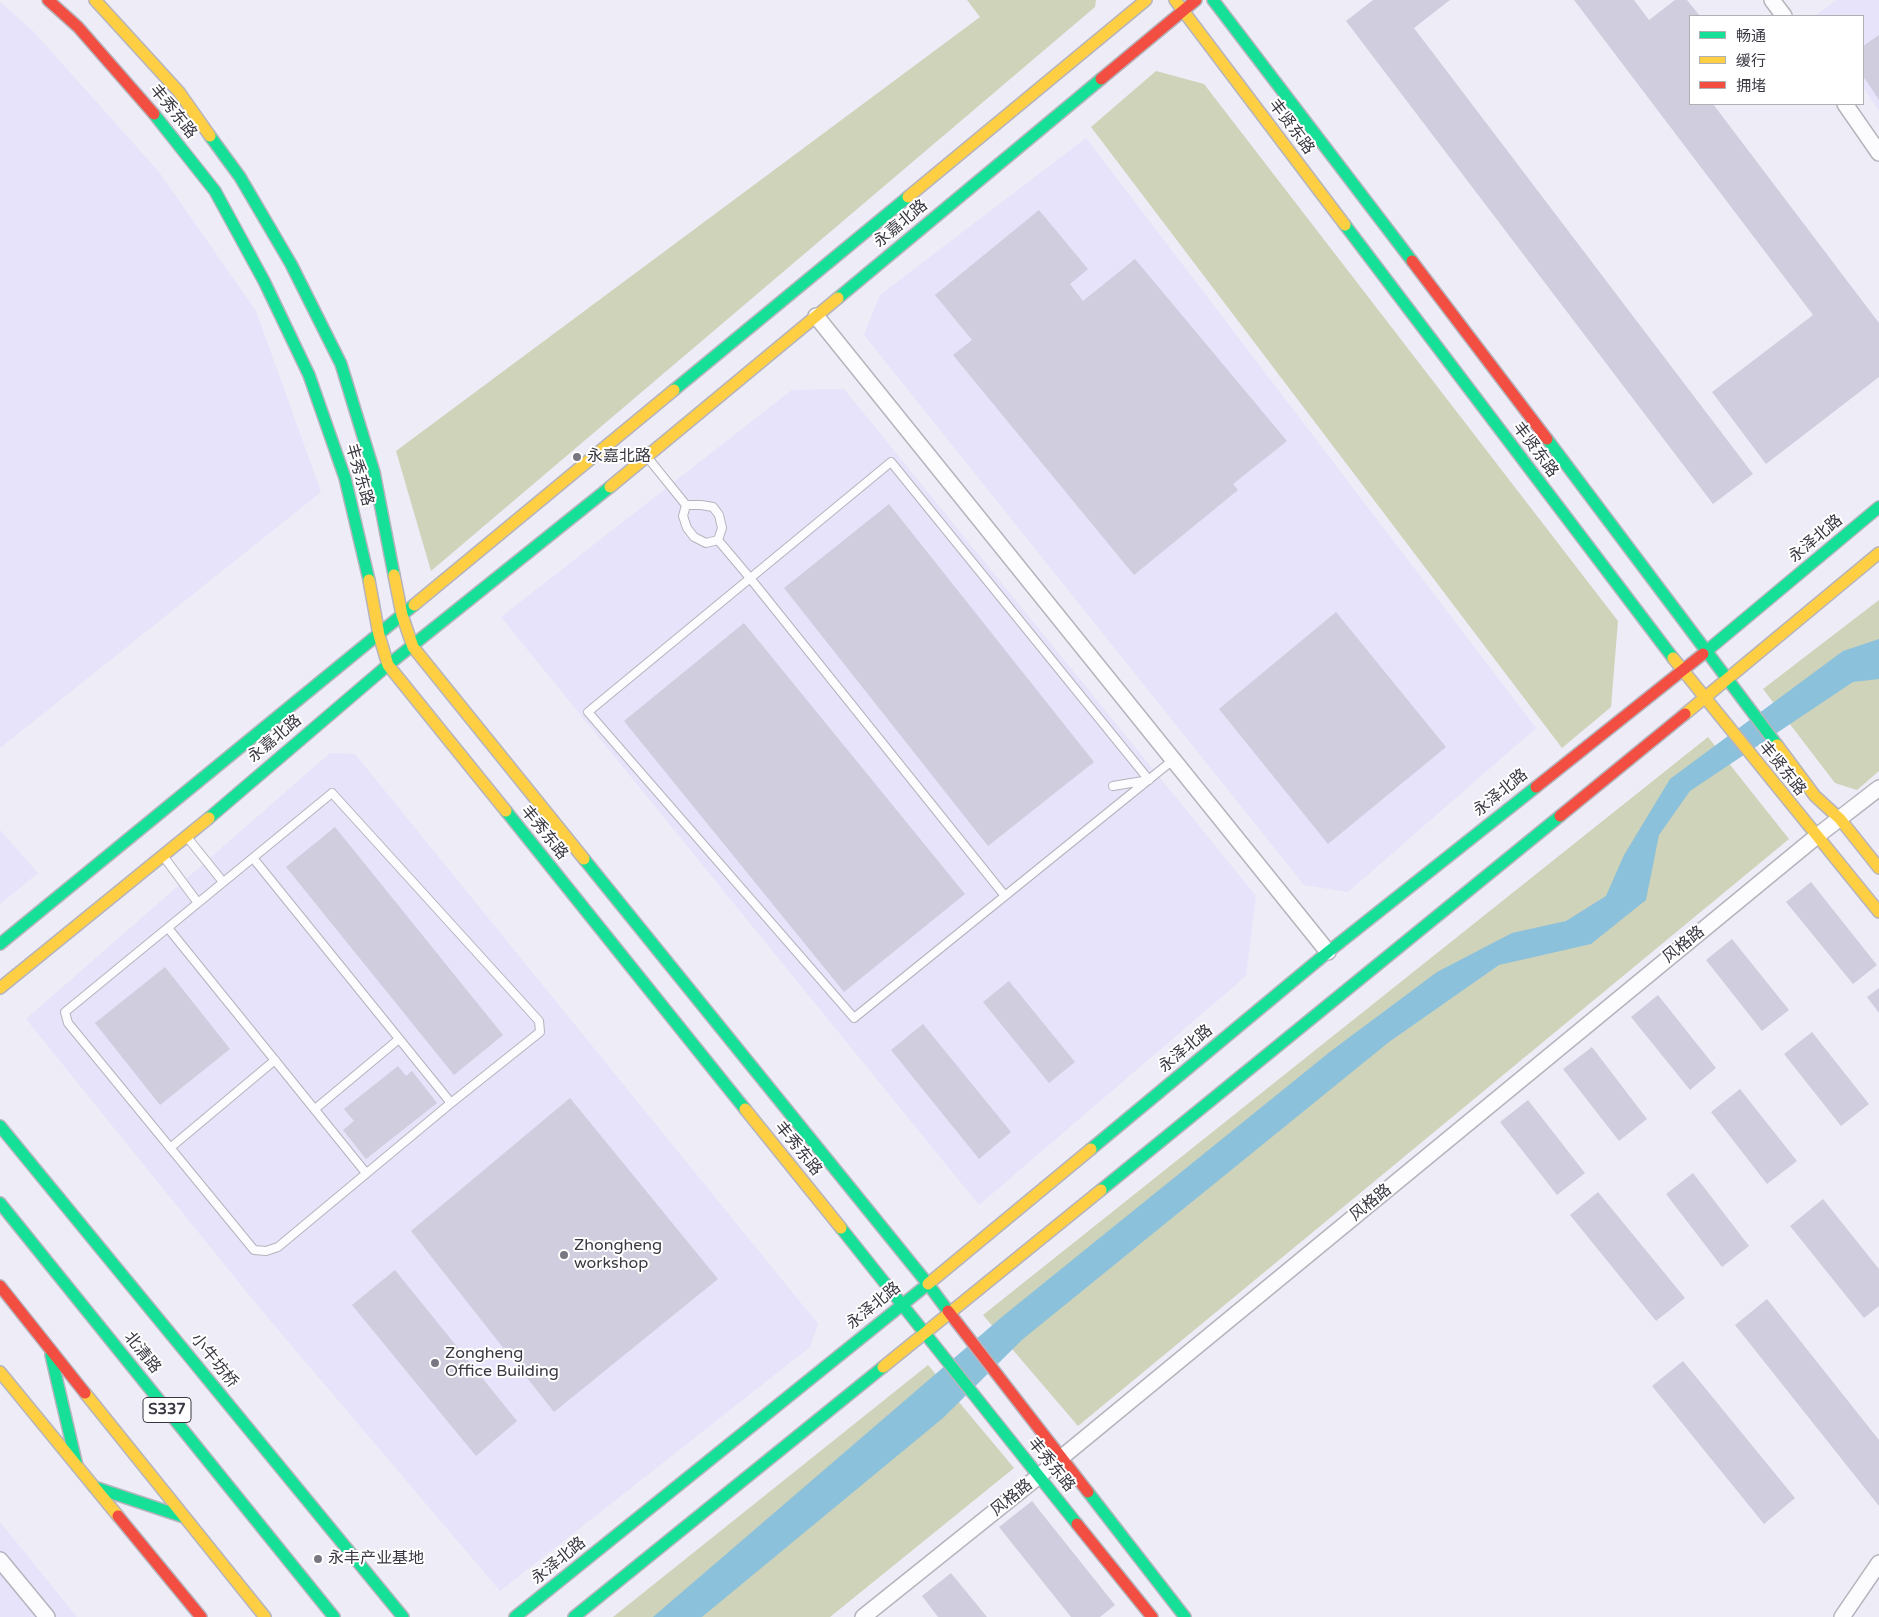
<!DOCTYPE html>
<html>
<head>
<meta charset="utf-8">
<style>
	body { margin:0 }
	#map { position:relative; width:1879px; height:1617px; overflow:hidden; background:#edecf7; font-family:"Varela Round","Noto Sans SC",sans-serif }
	canvas { display:block }
	.legend { position:absolute; left:1689px; top:15px; width:175px; height:90px; box-sizing:border-box; background:#fff; border:1px solid #b0afb3; margin:0; padding:6px 9px; list-style:none; font-size:15px; color:#393741 }
	.legend li { display:flex; align-items:center; gap:10px; height:25px }
	.legend b { width:25px; border:1px solid #b0afb3 }
</style>
</head>
<body>
<div id="map">
<canvas width="1879" height="1617"></canvas>
<ul class="legend">
<li><b style="height:6px;background:#16e098"></b>畅通</li>
<li><b style="height:6px;background:#ffcf43"></b>缓行</li>
<li><b style="height:6px;background:#f24e42"></b>拥堵</li>
</ul>
</div>
<script>
const ctx = document.querySelector('canvas').getContext('2d');
ctx.lineJoin = 'round';
function paint(path, color) {
  ctx.fillStyle = color;
  ctx.fill(path, 'evenodd');
}
function poly(rows) {
  const path = new Path2D();
  for (const r of rows) {
    path.moveTo(r[0], r[1]);
    for (let i = 2; i < r.length; i += 2) path.lineTo(r[i], r[i + 1]);
  }
  return path;
}
function strokePath(path, color, width, dash) {
  ctx.strokeStyle = color;
  ctx.lineWidth = width;
  ctx.lineCap = dash ? 'butt' : 'round';
  ctx.setLineDash(dash || []);
  ctx.stroke(path);
}
function label(font, color, halo, rows, align = 'center') {
  ctx.font = font + ' "Varela Round","Noto Sans SC",sans-serif';
  ctx.lineWidth = 4;
  ctx.setLineDash([]);
  ctx.textBaseline = 'middle';
  ctx.strokeStyle = halo;
  ctx.fillStyle = color;
  for (const [text, x, y, turn = 0] of rows) {
    ctx.save();
    ctx.translate(x, y);
    ctx.rotate((+turn || 0) * Math.PI / 180);
    ctx.textAlign = isNaN(turn) ? turn : align;
    if (halo) ctx.strokeText(text, 0, 0);
    ctx.fillText(text, 0, 0);
    ctx.restore();
  }
}
paint(poly([
	[1837,0,1879,0,1879,111,1863,87,1863,16,1814,16],
	[0,2,33,31,159,172,256,311,321,492,0,748],
	[1086,138,1536,728,1348,892,1304,885,864,335,880,295],
	[844,389,1256,896,1246,976,979,1205,501,617,792,390],
	[330,753,355,754,818,1324,810,1347,500,1591,258,1306,26,1019],
	[0,830,38,873,0,904],
	[0,1522,77,1617,0,1617]
]), '#e6e3fa');
paint(poly([
	[967,0,1096,0,1095,7,431,571,396,451,980,17],
	[1156,71,1204,84,1618,621,1611,707,1562,748,1091,127],
	[1879,600,1879,771,1857,790,1835,783,1763,689],
	[1708,737,1789,839,1078,1426,983,1315],
	[928,1365,1014,1468,830,1617,613,1617]
]), '#cfd3b9');
paint(poly([
	[1879,639,1879,679,1853,682,1690,791,1659,835,1646,900,1591,944,1499,965,1389,1042,1023,1339,943,1418,702,1617,653,1617,1003,1316,1331,1051,1437,972,1512,933,1566,921,1606,896,1624,855,1670,779,1843,651]
]), '#8cc1dc');
paint(poly([
	[1373,0,1450,0,1414,28,1753,474,1713,504,1346,21],
	[1574,0,1634,0,1649,20,1675,0,1687,0,1700,16,1690,16,1690,104,1713,104,1879,323,1879,377,1766,464,1712,392,1813,315],
	[1879,35,1879,100,1863,76,1863,46],
	[1039,210,1088,269,1070,284,1083,301,1135,259,1287,441,1233,484,1238,490,1134,575,953,355,972,340,935,295],
	[889,504,1094,762,988,846,784,588],
	[1336,612,1446,747,1328,844,1219,709],
	[744,623,965,894,844,992,624,721],
	[335,827,503,1035,454,1075,286,867],
	[1811,882,1877,965,1853,984,1786,902],
	[1732,939,1789,1010,1762,1031,1706,960],
	[165,967,230,1049,160,1105,95,1023],
	[1009,981,1075,1062,1049,1083,983,1002],
	[1879,988,1879,1013,1867,997],
	[1658,995,1716,1068,1690,1090,1631,1017],
	[923,1024,1011,1132,979,1159,891,1050],
	[1812,1032,1869,1104,1841,1126,1784,1054],
	[1592,1047,1647,1119,1619,1141,1563,1069],
	[398,1066,406,1076,412,1071,437,1103,366,1159,343,1130,354,1121,344,1109],
	[1740,1089,1797,1161,1767,1184,1711,1112],
	[570,1098,718,1279,554,1412,411,1231],
	[1528,1100,1585,1173,1557,1195,1500,1122],
	[1693,1173,1749,1246,1722,1267,1666,1194],
	[1598,1192,1685,1298,1656,1321,1570,1215],
	[1823,1199,1879,1269,1879,1306,1864,1318,1790,1226],
	[395,1270,517,1421,476,1456,352,1305],
	[1767,1299,1879,1440,1879,1506,1735,1325],
	[1683,1361,1795,1498,1764,1524,1652,1386],
	[1032,1501,1115,1605,1100,1617,1071,1617,999,1527],
	[951,1573,987,1617,938,1617,922,1596]
]), '#d0cdde');
const lane = poly([
	[648,458,686,505],
	[686,505,701,505,713,507,719,515,722,528,718,540,706,543,694,537,687,528,683,516,686,505],
	[718,540,750,578,1005,896],
	[1113,786,1149,780,891,462,588,712,854,1018,1173,760],
	[332,793,539,1021,540,1032,451,1103,278,1247,266,1251,254,1250,68,1023,65,1012,332,793],
	[187,837,223,882],
	[164,857,198,903],
	[253,858,451,1103],
	[168,928,366,1173],
	[315,1109,399,1039],
	[170,1148,275,1060]
]);
const street = poly([
	[1772,0,1784,16],
	[1845,104,1879,153],
	[816,316,1328,952],
	[0,1560,47,1617],
	[863,1617,1039,1476,1817,836,1879,788],
	[1842,1617,1879,1563]
]);
const fast = poly([
	[1213,0,1412,261],
	[154,114,215,191,264,281,309,375,345,478,369,580],
	[210,136,240,177,291,264,341,364,374,472,394,575],
	[1345,225,1673,658],
	[838,298,1101,79],
	[674,390,908,197],
	[1547,439,1777,745],
	[1703,654,1879,507],
	[506,811,745,1109],
	[209,818,388,665,610,487],
	[584,859,928,1284,948,1311],
	[0,944,414,605],
	[0,1126,403,1617],
	[1091,1149,1328,952,1536,787],
	[1101,1190,1560,816],
	[0,1203,334,1617],
	[841,1228,1077,1524],
	[51,1355,77,1466],
	[94,1487,184,1517],
	[1088,1492,1185,1617],
	[515,1617,928,1284],
	[574,1617,883,1367]
]);
const slow = poly([
	[95,0,179,92,210,136],
	[1175,0,1345,225],
	[908,197,1146,0],
	[610,487,838,298],
	[394,575,402,615,413,647,584,859],
	[369,580,379,635,388,665,506,811],
	[414,605,674,390],
	[1673,658,1879,912],
	[1685,714,1879,553],
	[1777,745,1815,796,1840,819,1879,868],
	[0,988,209,818],
	[745,1109,841,1228],
	[928,1284,1091,1149],
	[883,1367,1101,1190],
	[0,1372,118,1516],
	[85,1393,265,1617]
]);
const jam = poly([
	[48,0,78,27,154,114],
	[1101,79,1196,0],
	[1412,261,1547,439],
	[1536,787,1703,654],
	[1560,816,1685,714],
	[0,1286,85,1393],
	[948,1311,1088,1492],
	[118,1516,201,1617],
	[1077,1524,1152,1617]
]);
strokePath(lane, '#b5b4bd', 10);
strokePath(street, '#b5b4bd', 18);
strokePath(fast, '#b5b4bd', 14);
strokePath(slow, '#b5b4bd', 14);
strokePath(jam, '#b5b4bd', 14);
strokePath(lane, '#fcfcfe', 8);
strokePath(street, '#fcfcfe', 15);
strokePath(fast, '#16e098', 11);
strokePath(slow, '#ffcf43', 11);
strokePath(jam, '#f24e42', 11);
for (const [x, y, r, color] of [
	[577,457,5,"#787681"],
	[564,1255,5,"#787681"],
	[435,1363,5,"#787681"],
	[318,1559,5,"#787681"]
]) {
  const dot = new Path2D();
  dot.arc(x, y, r, 0, 2 * Math.PI);
  ctx.fillStyle = color;
  ctx.fill(dot);
  strokePath(dot, '#fff', 2);
}
for (const [x, y, w] of [
	[167,1410,48]
]) {
  const box = new Path2D();
  box.roundRect(x - w / 2, y - 12.5, w, 25, 4);
  ctx.fillStyle = '#fff';
  ctx.fill(box);
  strokePath(box, '#393741', 1);
}
label('bold 15px', '#393741', null, [
	["S337",167,1410]
]);
label('16px', '#393741', '#fff', [
	["丰秀东路",173,112,51],
	["丰贤东路",1291,127,53],
	["永嘉北路",901,224,-40],
	["丰贤东路",1535,450,53],
	["丰秀东路",359,475,74],
	["永泽北路",1816,539,-40],
	["永嘉北路",275,739,-40],
	["丰贤东路",1782,769,51],
	["永泽北路",1501,793,-39],
	["丰秀东路",544,833,51],
	["风格路",1684,945,-39],
	["永泽北路",1186,1049,-40],
	["丰秀东路",798,1149,51],
	["风格路",1371,1203,-39],
	["永泽北路",874,1306,-39],
	["北清路",142,1353,51],
	["小牛坊桥",214,1361,51],
	["丰秀东路",1051,1465,51],
	["风格路",1012,1498,-39],
	["永泽北路",559,1561,-39]
]);
label('16px', '#393741', '#fff', [
	["永嘉北路",587,457],
	["Zhongheng",574,1246],
	["workshop",574,1264],
	["Zongheng",445,1354],
	["Office Building",445,1372],
	["永丰产业基地",328,1559]
], 'left');
</script>
</body>
</html>
